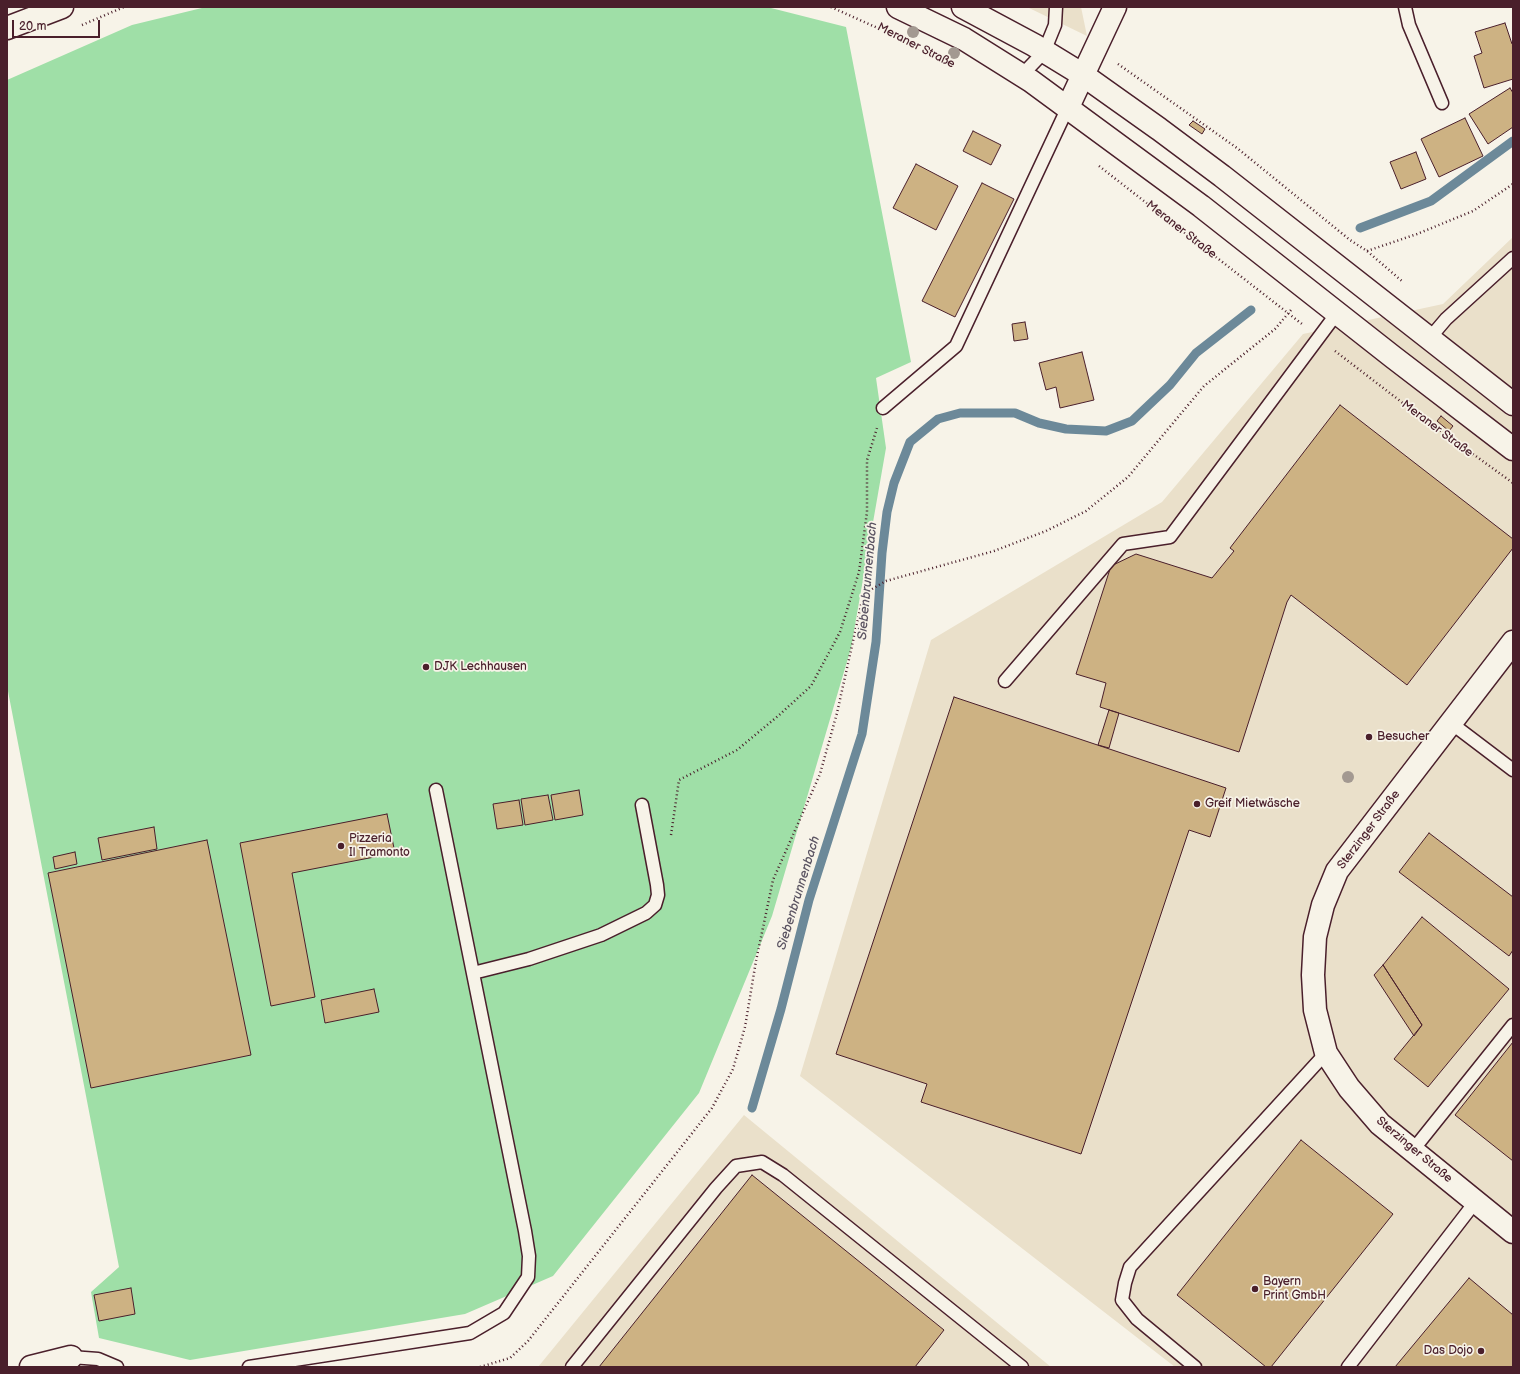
<!DOCTYPE html>
<html>
<head>
<meta charset="utf-8">
<style>
	body { margin:0 }
	#map { position:relative; width:1520px; height:1374px; overflow:hidden; background:#f7f3e8; font-family:"Balsamiq Sans",sans-serif }
	canvas { display:block }
	.frame { position:absolute; inset:0; border:8px solid #4a1f2b; pointer-events:none }
	.scale { position:absolute; left:12px; top:20px; width:88px; height:18px; box-sizing:border-box; border:2px solid #4a1f2b; border-top:0; padding-left:5px; font-size:12px; line-height:14px; white-space:nowrap; color:#4a1f2b; -webkit-text-stroke:3px #f7f3e8; paint-order:stroke }
</style>
</head>
<body>
<div id="map">
<canvas width="1520" height="1374"></canvas>
<div class="frame"></div>
<div class="scale">20 m</div>
</div>
<script>
const ctx = document.querySelector('canvas').getContext('2d');
ctx.lineJoin = 'round';
function paint(path, color) {
  ctx.fillStyle = color;
  ctx.fill(path, 'evenodd');
}
function poly(rows) {
  const path = new Path2D();
  for (const r of rows) {
    path.moveTo(r[0], r[1]);
    for (let i = 2; i < r.length; i += 2) path.lineTo(r[i], r[i + 1]);
  }
  return path;
}
function strokePath(path, color, width, dash) {
  ctx.strokeStyle = color;
  ctx.lineWidth = width;
  ctx.lineCap = dash ? 'butt' : 'round';
  ctx.setLineDash(dash || []);
  ctx.stroke(path);
}
function label(font, color, halo, rows, align = 'center') {
  ctx.font = font + ' "Balsamiq Sans",sans-serif';
  ctx.lineWidth = 3.5;
  ctx.setLineDash([]);
  ctx.textBaseline = 'middle';
  ctx.strokeStyle = halo;
  ctx.fillStyle = color;
  for (const [text, x, y, turn = 0] of rows) {
    ctx.save();
    ctx.translate(x, y);
    ctx.rotate((+turn || 0) * Math.PI / 180);
    ctx.textAlign = isNaN(turn) ? turn : align;
    if (halo) ctx.strokeText(text, 0, 0);
    ctx.fillText(text, 0, 0);
    ctx.restore();
  }
}
paint(poly([
	[1027,7,1081,7,1087,36],
	[1513,237,1513,1367,1175,1367,800,1076,931,640,1162,502,1303,334,1443,304],
	[744,1115,1051,1367,538,1367]
]), '#eae0ca');
paint(poly([
	[206,7,767,7,846,27,911,362,876,378,886,448,851,648,772,916,699,1093,553,1276,465,1314,190,1360,99,1338,91,1292,119,1267,7,686,7,80,132,25]
]), '#9fdfa7');
strokePath(poly([
	[1360,228,1431,201,1513,141],
	[752,1108,781,1009,809,900,862,734,876,642,882,553,887,512,894,483,910,442,938,419,960,413,1015,413,1039,423,1066,429,1106,431,1132,421,1170,385,1196,353,1251,310]
]), '#6c8999', 9);
const building = poly([
	[1505,23,1512,44,1513,44,1513,79,1484,88,1474,56,1482,53,1475,32,1505,23],
	[1510,88,1513,93,1513,127,1488,144,1469,114,1510,88],
	[1465,118,1483,156,1439,177,1421,139,1465,118],
	[1193,121,1205,129,1202,134,1189,125,1193,121],
	[973,131,1001,145,991,165,963,151,973,131],
	[1416,152,1426,179,1401,189,1390,162,1416,152],
	[916,164,958,186,936,230,893,208,916,164],
	[982,183,1014,199,955,317,922,301,982,183],
	[1025,322,1028,339,1014,341,1012,324,1025,322],
	[1082,352,1094,400,1060,408,1056,387,1046,390,1039,363,1082,352],
	[1340,405,1513,539,1513,548,1407,685,1291,595,1287,602,1239,752,1100,707,1106,683,1076,674,1111,566,1136,554,1212,578,1234,551,1230,548,1340,405],
	[1441,416,1453,426,1449,431,1437,421,1441,416],
	[954,697,1226,788,1210,837,1189,830,1081,1154,921,1102,927,1084,836,1054,954,697],
	[1109,710,1119,713,1109,748,1098,745,1109,710],
	[579,790,583,815,555,820,551,795,579,790],
	[548,795,553,820,525,825,521,799,548,795],
	[519,800,523,825,497,829,493,804,519,800],
	[387,814,395,853,292,873,315,997,271,1006,240,843,387,814],
	[154,827,157,849,102,860,98,838,154,827],
	[1429,833,1513,897,1513,950,1509,956,1399,872,1429,833],
	[207,840,251,1055,91,1088,48,873,207,840],
	[75,852,77,864,55,869,53,857,75,852],
	[1422,917,1509,989,1428,1087,1394,1059,1422,1025,1383,965,1422,917],
	[1383,965,1422,1025,1414,1036,1374,975,1383,965],
	[374,989,379,1012,325,1023,321,1000,374,989],
	[1513,1042,1513,1161,1455,1115,1513,1042],
	[1301,1140,1393,1214,1271,1367,1266,1367,1177,1295,1301,1140],
	[752,1175,944,1330,915,1367,599,1367,752,1175],
	[1469,1278,1513,1315,1513,1367,1395,1367,1469,1278],
	[131,1288,135,1314,99,1321,94,1295,131,1288]
]);
paint(building, '#cdb283');
strokePath(building, '#4a1f2b', 1);
const lane = poly([
	[1405,7,1409,25,1442,103],
	[1022,75,1044,52,1055,25,1056,7],
	[1429,339,1446,319,1513,258],
	[883,408,956,346,1068,107],
	[1005,681,1123,544,1170,537,1337,313],
	[1451,723,1513,770],
	[473,973,529,959,601,935,646,913,655,905,658,895,657,885,642,805],
	[1413,1150,1513,1025],
	[71,1357,98,1359,117,1367],
	[249,1367,470,1333,504,1313,528,1277,529,1256,525,1231,436,790],
	[572,1367,716,1188,736,1166,762,1162,783,1175,1022,1367],
	[1195,1367,1137,1319,1122,1300,1125,1283,1130,1267,1326,1053],
	[1348,1367,1476,1201]
]);
const street = poly([
	[1068,107,1115,7],
	[1513,642,1337,871,1323,905,1315,937,1313,975,1315,1010,1326,1053,1349,1088,1380,1124,1513,1232],
	[31,1367,71,1357]
]);
const secondary = poly([
	[898,7,964,39,1031,81,1201,206,1393,357,1513,449],
	[963,7,1034,45,1083,75,1159,129,1222,176,1513,404],
	[7,28,62,7]
]);
strokePath(lane, '#4a1f2b', 15);
strokePath(street, '#4a1f2b', 25);
strokePath(secondary, '#4a1f2b', 25);
strokePath(poly([
	[831,7,882,30],
	[82,25,124,7],
	[1118,64,1237,148,1350,240,1367,251,1403,282],
	[1099,166,1302,324],
	[1367,251,1417,234,1473,211,1513,184],
	[1335,351,1408,407,1513,483],
	[671,835,679,780,737,750,778,716,811,686,840,632,859,572,867,512,867,460,877,428],
	[480,1367,510,1358,528,1341,712,1108,733,1069,745,1027,756,961,773,880,820,774,837,713,861,605,872,589,886,581,994,551,1046,531,1086,511,1128,477,1204,386,1275,329,1291,310]
]), '#4a1f2b', 2.5, [1, 3]);
strokePath(lane, '#f7f3e8', 12);
strokePath(street, '#f7f3e8', 22);
strokePath(secondary, '#f7f3e8', 22);
ctx.fillStyle = '#a39991';
for (const [x, y] of [
	[913,32],
	[954,53],
	[1348,777]
]) {
  ctx.beginPath();
  ctx.arc(x, y, 6, 0, 2 * Math.PI);
  ctx.fill();
}
for (const [x, y, r, color] of [
	[426,667,4,"#4a1f2b"],
	[1369,737,4,"#4a1f2b"],
	[1197,804,4,"#4a1f2b"],
	[341,846,4,"#4a1f2b"],
	[1255,1289,4,"#4a1f2b"],
	[1481,1351,4,"#4a1f2b"]
]) {
  const dot = new Path2D();
  dot.arc(x, y, r, 0, 2 * Math.PI);
  ctx.fillStyle = color;
  ctx.fill(dot);
  strokePath(dot, '#f7f3e8', 1.5);
}
label('12px', '#4a1f2b', '#f7f3e8', [
	["Meraner Straße",916,46,27],
	["Meraner Straße",1181,230,38],
	["Meraner Straße",1437,429,37],
	["Sterzinger Straße",1369,830,-53],
	["Sterzinger Straße",1414,1150,40]
]);
label('12px', '#4a1f2b', '#f7f3e8', [
	["DJK Lechhausen",434,667],
	["Besucher",1377,737],
	["Greif Mietwäsche",1205,804],
	["Pizzeria",349,839],
	["Il Tramonto",349,853],
	["Bayern",1263,1282],
	["Print GmbH",1263,1296],
	["Das Dojo",1473,1351,"right"]
], 'left');
label('italic 13px', '#5b5462', '#f7f3e8', [
	["Siebenbrunnenbach",868,581,-85],
	["Siebenbrunnenbach",799,893,-73]
]);
</script>
</body>
</html>
